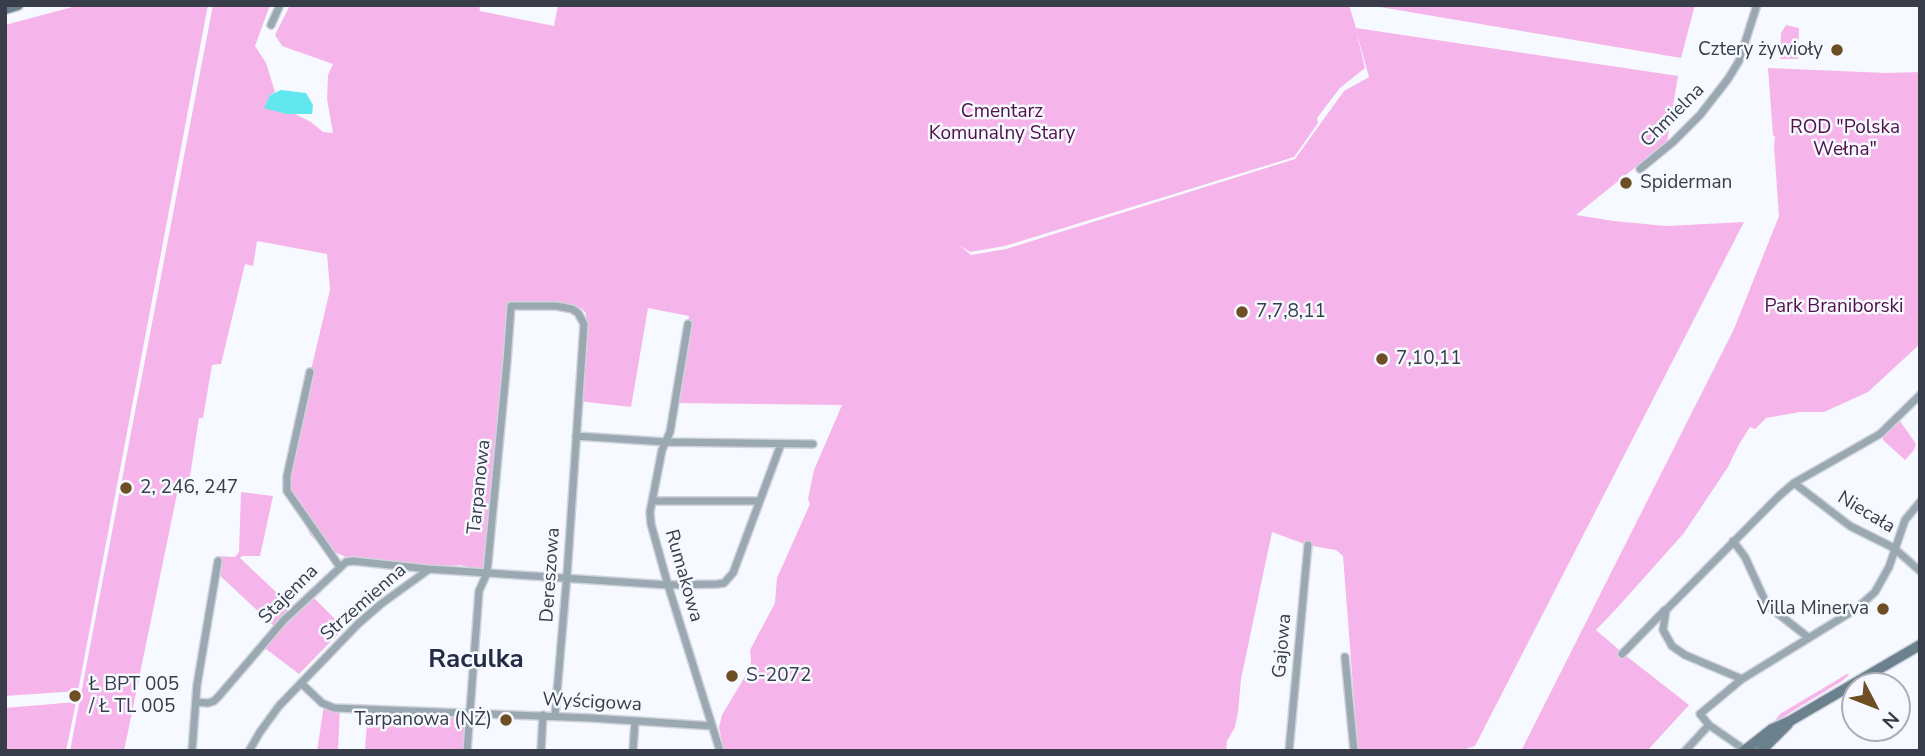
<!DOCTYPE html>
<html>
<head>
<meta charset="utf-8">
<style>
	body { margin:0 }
	#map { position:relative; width:1925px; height:756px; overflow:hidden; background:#f6f9ff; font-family:"Nunito Sans",sans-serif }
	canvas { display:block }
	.frame { position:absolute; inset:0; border:7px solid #383d49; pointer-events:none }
	.north { position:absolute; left:1841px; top:672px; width:70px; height:70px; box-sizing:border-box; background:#f6f9ff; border:2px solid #aaaeb6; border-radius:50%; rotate:132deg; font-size:19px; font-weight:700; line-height:28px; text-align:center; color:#383d49 }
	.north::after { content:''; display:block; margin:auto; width:24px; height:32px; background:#6e4e24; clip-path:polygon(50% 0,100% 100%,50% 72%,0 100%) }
</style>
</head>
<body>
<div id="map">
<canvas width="1925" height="756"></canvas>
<div class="frame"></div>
<div class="north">N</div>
</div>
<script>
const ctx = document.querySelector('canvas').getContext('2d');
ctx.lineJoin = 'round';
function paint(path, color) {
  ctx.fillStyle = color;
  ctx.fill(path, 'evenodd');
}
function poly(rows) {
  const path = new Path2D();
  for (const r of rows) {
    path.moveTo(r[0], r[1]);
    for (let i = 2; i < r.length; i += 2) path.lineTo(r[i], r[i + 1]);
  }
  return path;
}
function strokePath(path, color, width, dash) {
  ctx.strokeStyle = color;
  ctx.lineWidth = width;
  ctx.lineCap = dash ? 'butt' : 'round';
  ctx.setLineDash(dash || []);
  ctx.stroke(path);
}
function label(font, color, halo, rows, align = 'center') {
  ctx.font = font + ' "Nunito Sans",sans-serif';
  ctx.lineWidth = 5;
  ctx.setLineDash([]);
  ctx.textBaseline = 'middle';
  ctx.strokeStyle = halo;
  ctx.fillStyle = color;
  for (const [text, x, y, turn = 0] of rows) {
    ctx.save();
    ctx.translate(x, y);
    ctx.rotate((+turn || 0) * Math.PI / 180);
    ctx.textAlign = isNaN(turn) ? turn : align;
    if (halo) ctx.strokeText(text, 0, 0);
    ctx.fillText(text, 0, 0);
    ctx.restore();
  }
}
paint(poly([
	[80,5,208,5,78,691,5,696,5,25],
	[213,5,270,5,255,46,266,63,275,92,270,95,277,111,286,114,295,114,311,122,323,132,333,133,327,99,328,75,333,64,282,46,275,35,290,5,479,5,480,11,554,26,558,5,1349,5,1356,28,1678,76,1667,142,1576,215,1614,221,1666,226,1744,222,1475,746,1460,751,1358,751,1343,556,1336,550,1307,545,1272,532,1241,679,1238,712,1235,727,1227,741,1226,751,724,751,719,727,722,715,750,668,751,660,750,650,775,603,777,578,810,504,808,499,814,470,842,405,673,403,689,316,648,308,631,407,578,401,586,313,581,308,511,306,484,572,461,565,444,567,387,563,360,557,348,558,323,547,311,536,290,497,285,479,330,290,327,254,257,241,253,266,245,264,221,364,212,365,203,418,199,418,188,489,178,489,124,751,70,751],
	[1356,30,1369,77,1344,91,1295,159,1006,249,971,255,959,245,970,252,1005,246,1294,157,1318,123,1317,118,1340,88,1365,68],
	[1379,5,1695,5,1681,58,1380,7],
	[1786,25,1799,28,1798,59,1780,59,1781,33],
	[1768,68,1886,73,1920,72,1920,344,1868,392,1824,412,1800,412,1766,418,1755,429,1750,427,1738,446,1728,467,1684,533,1617,608,1596,630,1625,655,1689,705,1647,751,1521,751,1734,329,1779,216,1774,146,1775,137,1773,135],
	[1900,421,1916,444,1914,450,1905,460,1883,440,1883,437],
	[241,492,273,496,260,556,242,556,240,558,294,609,310,594,344,628,299,674,262,646,276,628,216,572,218,556,235,557,239,552],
	[1847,674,1849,675,1842,681,1773,723,1780,714],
	[76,702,66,751,5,751,5,708],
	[324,705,340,708,338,751,317,751],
	[368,708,469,710,466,751,363,751,365,750]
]), '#f6b5ea');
paint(poly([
	[281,90,306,93,313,105,312,114,286,114,264,108,270,95]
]), '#62e7ee');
const street = poly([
	[271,25,280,5],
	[1640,169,1673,142,1700,115,1728,79,1739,61,1757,5],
	[688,324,670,432,662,450,650,512,651,524,668,585,720,751],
	[310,372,287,476,287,491,340,567],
	[576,436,665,442,813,444],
	[1794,483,1850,526,1894,548,1920,571],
	[652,501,759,501],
	[1733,541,1745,557,1767,605,1809,638],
	[1622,654,1665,610],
	[1345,657,1354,751],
	[1742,679,1685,655,1672,646,1663,630,1666,610,1779,496,1794,483,1880,434,1920,395],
	[301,683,322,703,334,708,591,718,712,726],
	[196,702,208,703,214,701,219,696,284,620,346,562,353,561,428,569,668,585,718,584,724,583,733,573,781,444],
	[1764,748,1745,750,1709,725,1700,714,1742,679,1856,609,1875,592,1889,567,1905,520,1920,502],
	[192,751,197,685,218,561],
	[249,751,260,732,279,706,358,624,381,604,428,570],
	[467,751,479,591,487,573,507,361,511,306,556,306,572,309,578,313,584,324,567,575,555,716],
	[541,751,543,715],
	[633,751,635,721],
	[1289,751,1308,545],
	[1685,751,1709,725]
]);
const secondary = poly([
	[5,9,18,5],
	[1744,751,1772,729,1790,721,1920,645],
	[1761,751,1788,724]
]);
strokePath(street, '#d0d3db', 10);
strokePath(secondary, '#d0d3db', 13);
strokePath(street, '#9aa8b1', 7);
strokePath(secondary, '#6c818e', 10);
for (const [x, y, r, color] of [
	[1837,50,7,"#6e4e24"],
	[1626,183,7,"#6e4e24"],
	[1242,312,7,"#6e4e24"],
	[1382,359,7,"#6e4e24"],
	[126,488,7,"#6e4e24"],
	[1883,609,7,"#6e4e24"],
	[732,676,7,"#6e4e24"],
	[75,696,7,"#6e4e24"],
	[506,720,7,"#6e4e24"]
]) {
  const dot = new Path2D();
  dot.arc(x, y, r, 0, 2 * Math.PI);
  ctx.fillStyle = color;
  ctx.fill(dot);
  strokePath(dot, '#f6f9ff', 2.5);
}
label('19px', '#383d49', '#f6f9ff', [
	["Cztery żywioły",1823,50,"right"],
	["Spiderman",1640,183],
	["7,7,8,11",1256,312],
	["7,10,11",1396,359],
	["2, 246, 247",140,488],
	["Villa Minerva",1869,609,"right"],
	["S-2072",746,676],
	["Ł BPT 005",89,685],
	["/ Ł TL 005",89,707],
	["Tarpanowa (NŻ)",492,720,"right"]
], 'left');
label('19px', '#501048', '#f6f9ff', [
	["Cmentarz",1002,112],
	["Komunalny Stary",1002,134],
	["ROD \"Polska",1845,128],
	["Wełna\"",1845,150],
	["Park Braniborski",1834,307]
]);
label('19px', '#383d49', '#f6f9ff', [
	["Chmielna",1673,116,-45],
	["Tarpanowa",480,487,-84],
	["Niecała",1866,513,31],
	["Dereszowa",551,575,-86],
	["Rumakowa",683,576,74],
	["Stajenna",289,595,-45],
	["Strzemienna",364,603,-41],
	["Gajowa",1283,646,-85],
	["Wyścigowa",592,703,3]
]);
label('bold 26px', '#232c44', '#f6f9ff', [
	["Raculka",476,661]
]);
</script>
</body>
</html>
